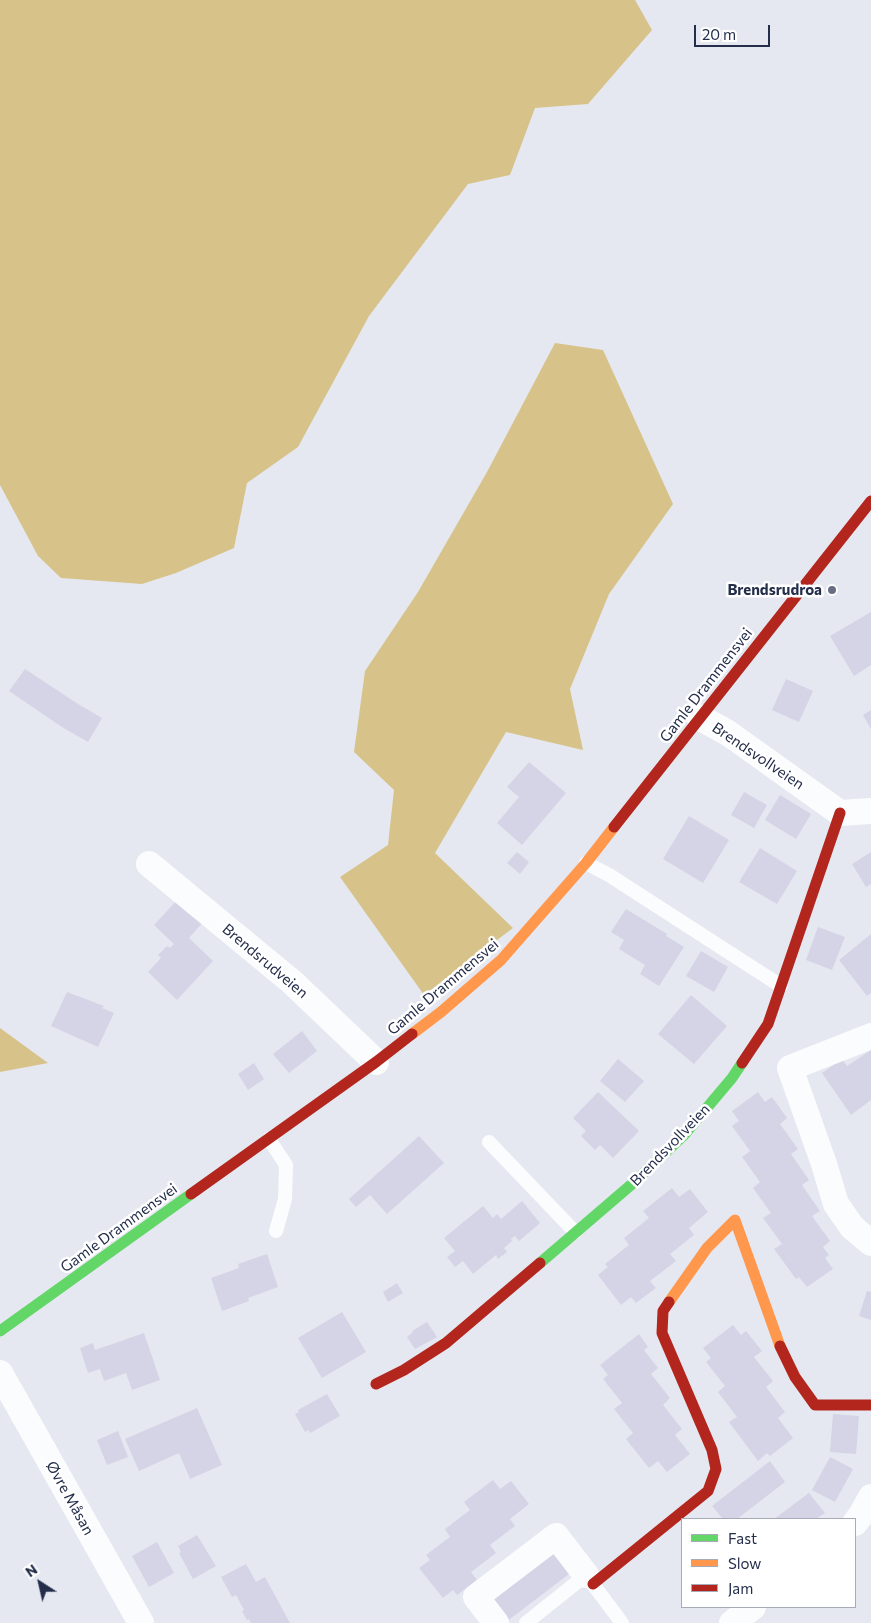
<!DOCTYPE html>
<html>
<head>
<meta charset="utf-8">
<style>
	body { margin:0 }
	#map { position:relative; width:871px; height:1623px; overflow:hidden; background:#e5e8f0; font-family:Commissioner,sans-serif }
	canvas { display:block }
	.legend { position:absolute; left:681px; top:1518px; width:175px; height:90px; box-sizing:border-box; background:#fff; border:1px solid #a7abb7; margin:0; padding:6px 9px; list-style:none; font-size:15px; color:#242e4b }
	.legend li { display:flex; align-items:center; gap:10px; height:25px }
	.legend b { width:25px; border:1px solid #a7abb7 }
	.north { position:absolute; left:15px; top:1558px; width:50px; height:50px; -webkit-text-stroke:4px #fff; paint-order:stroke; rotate:325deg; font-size:14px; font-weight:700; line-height:20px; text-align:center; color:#242e4b }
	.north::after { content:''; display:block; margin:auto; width:18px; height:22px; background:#242e4b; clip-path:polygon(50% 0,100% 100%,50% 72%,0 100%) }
	.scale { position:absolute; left:694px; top:25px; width:76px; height:22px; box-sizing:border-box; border:2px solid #242e4b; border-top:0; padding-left:6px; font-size:15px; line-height:18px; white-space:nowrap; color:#242e4b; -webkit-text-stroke:4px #fff; paint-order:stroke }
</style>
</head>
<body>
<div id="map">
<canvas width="871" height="1623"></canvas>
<ul class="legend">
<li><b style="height:6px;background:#63d668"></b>Fast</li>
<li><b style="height:6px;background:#ff974d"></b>Slow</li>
<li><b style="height:6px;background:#b3261e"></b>Jam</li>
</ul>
<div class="north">N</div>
<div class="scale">20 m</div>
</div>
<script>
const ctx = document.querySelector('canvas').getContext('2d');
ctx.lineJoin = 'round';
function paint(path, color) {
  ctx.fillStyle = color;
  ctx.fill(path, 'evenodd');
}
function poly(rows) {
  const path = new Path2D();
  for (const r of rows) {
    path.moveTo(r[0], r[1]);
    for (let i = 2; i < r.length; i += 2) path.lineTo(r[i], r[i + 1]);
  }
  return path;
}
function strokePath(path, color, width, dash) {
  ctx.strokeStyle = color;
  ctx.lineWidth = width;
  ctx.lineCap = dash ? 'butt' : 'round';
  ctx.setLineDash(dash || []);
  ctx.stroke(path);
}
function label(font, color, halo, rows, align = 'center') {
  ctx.font = font + ' Commissioner,sans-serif';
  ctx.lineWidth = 5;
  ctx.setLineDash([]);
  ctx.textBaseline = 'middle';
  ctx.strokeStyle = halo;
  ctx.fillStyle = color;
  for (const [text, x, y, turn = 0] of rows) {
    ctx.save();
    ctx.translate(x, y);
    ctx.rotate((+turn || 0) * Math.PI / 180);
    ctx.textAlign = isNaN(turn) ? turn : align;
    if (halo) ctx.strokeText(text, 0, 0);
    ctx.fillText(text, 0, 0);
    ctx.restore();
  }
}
paint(poly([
	[0,0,635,0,652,30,588,104,535,108,510,175,468,184,369,316,298,447,247,483,234,548,176,573,142,584,61,578,38,556,0,485],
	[555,343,603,350,673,504,609,594,570,689,583,750,506,732,435,853,513,928,424,995,340,877,388,845,394,790,354,752,365,671,418,592,487,472],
	[0,1028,48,1063,0,1072]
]), '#d7c389');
paint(poly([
	[871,612,871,665,854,676,830,636],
	[25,669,78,704,102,718,88,742,62,727,9,691],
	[786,679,813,691,799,722,772,710],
	[871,710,871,729,863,715],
	[529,762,566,793,522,845,497,823,519,797,507,787],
	[744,792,767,805,754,828,731,815],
	[780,795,811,814,796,839,765,820],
	[689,816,729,840,703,883,663,859],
	[760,848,797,871,777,904,739,882],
	[517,852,529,862,520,874,507,863],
	[871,852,871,884,866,887,852,864],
	[179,898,204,921,189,938,213,961,177,1000,148,972,161,958,158,955,167,946,170,948,174,944,154,925],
	[626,909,667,934,666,936,684,947,659,986,640,974,645,965,619,949,624,940,611,932],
	[818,927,845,937,832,970,806,960],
	[871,934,871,993,867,996,839,960],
	[701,951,728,967,714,992,686,976],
	[67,992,104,1006,102,1008,114,1013,98,1047,51,1026],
	[691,995,727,1026,694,1064,658,1034],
	[302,1031,317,1051,289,1073,273,1054],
	[871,1050,871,1100,851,1115,822,1073,842,1059,847,1066],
	[618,1059,644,1081,625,1102,600,1081],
	[254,1063,264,1079,248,1090,238,1074],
	[598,1092,639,1131,613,1158,600,1145,595,1150,581,1136,586,1131,573,1118],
	[758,1092,765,1102,772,1097,787,1118,780,1124,798,1149,791,1154,809,1180,802,1185,820,1211,812,1216,830,1241,823,1247,829,1255,825,1258,833,1269,807,1287,799,1277,796,1279,774,1249,782,1244,763,1218,771,1213,753,1188,760,1182,742,1157,750,1151,732,1126,739,1121,732,1111],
	[419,1136,444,1163,387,1214,370,1195,356,1207,349,1199],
	[672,1188,679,1197,690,1189,708,1212,689,1228,694,1235,670,1254,676,1261,650,1281,656,1288,636,1303,631,1297,621,1305,598,1275,608,1267,605,1264,629,1245,624,1238,649,1218,643,1211],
	[522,1201,540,1223,519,1241,515,1236,511,1239,512,1241,504,1248,507,1252,498,1259,496,1255,473,1274,463,1261,455,1267,447,1257,455,1251,444,1238,483,1206,493,1218,497,1214,501,1219],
	[267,1254,278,1287,248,1298,249,1301,222,1311,211,1278,239,1268,238,1264],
	[397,1283,403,1293,388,1302,383,1292],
	[867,1291,871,1292,871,1320,859,1316],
	[342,1312,366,1352,322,1378,298,1338],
	[427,1322,437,1337,415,1349,407,1337,413,1332,412,1331],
	[733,1325,741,1335,746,1331,762,1351,754,1357,773,1381,766,1387,785,1412,778,1418,793,1438,770,1456,767,1453,758,1461,729,1422,737,1417,718,1392,725,1386,706,1362,711,1358,703,1348],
	[144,1333,160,1380,132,1390,126,1373,104,1381,100,1369,88,1373,80,1348,93,1343,95,1350],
	[639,1334,648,1347,644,1350,658,1368,651,1374,670,1398,663,1405,682,1429,675,1435,690,1454,667,1472,658,1461,649,1468,626,1439,633,1433,614,1409,622,1403,603,1379,608,1375,600,1365],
	[327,1394,340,1416,310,1433,309,1430,305,1432,295,1414,299,1412,298,1410],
	[197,1408,222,1465,190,1479,179,1453,139,1471,125,1439],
	[833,1414,859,1416,856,1454,830,1452],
	[118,1431,128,1457,107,1465,97,1440],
	[830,1457,853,1469,835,1502,812,1490],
	[770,1461,785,1482,737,1519,723,1519,712,1506],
	[493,1480,500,1489,511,1481,529,1504,510,1519,515,1526,490,1545,496,1553,471,1572,477,1580,457,1595,453,1590,443,1598,419,1568,430,1560,426,1555,450,1537,445,1529,470,1510,464,1502],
	[809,1493,825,1513,816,1519,774,1519],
	[197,1535,216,1566,193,1579,179,1553,181,1552,178,1546],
	[157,1542,174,1573,149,1587,132,1556],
	[557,1550,573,1571,506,1622,490,1602],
	[246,1564,256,1582,265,1577,290,1623,251,1623,249,1619,247,1620,242,1611,244,1610,236,1595,232,1597,221,1577]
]), '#d4d4e6');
strokePath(poly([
	[586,863,609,875,781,986],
	[269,1139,286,1165,285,1199,276,1231],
	[489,1142,575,1232],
	[526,1623,586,1575,622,1623]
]), '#fbfcfd', 14);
strokePath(poly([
	[699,717,728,733,840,813,871,811],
	[149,864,292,982,376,1062],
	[871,1036,790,1068,824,1164,836,1204,852,1227,871,1243],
	[0,1373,141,1623],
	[855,1523,861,1515,871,1497],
	[496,1623,476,1597,556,1536,586,1575],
	[732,1623,753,1607]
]), '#fbfcfd', 26);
strokePath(poly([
	[540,1263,632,1184,684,1135,732,1078,742,1063],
	[0,1331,191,1194]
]), '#63d668', 11);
strokePath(poly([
	[412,1034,441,1012,501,960,586,863,614,827],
	[669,1302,707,1248,735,1220,780,1346]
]), '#ff974d', 11);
strokePath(poly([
	[614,827,871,501],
	[742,1063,768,1024,840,813],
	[191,1194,376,1062,412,1034],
	[780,1346,795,1377,815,1405,871,1405],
	[376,1384,404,1370,446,1343,540,1263],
	[593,1584,708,1491,716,1469,712,1450,662,1333,663,1311,669,1302]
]), '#b3261e', 11);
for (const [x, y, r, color] of [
	[832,590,5,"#686f85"]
]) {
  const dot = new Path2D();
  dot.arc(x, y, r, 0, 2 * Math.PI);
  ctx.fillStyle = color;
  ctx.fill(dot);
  strokePath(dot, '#fff', 2);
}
label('bold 15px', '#242e4b', '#fff', [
	["Brendsrudroa",822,590]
], 'right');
label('15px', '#242e4b', '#fff', [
	["Gamle Drammensvei",706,685,-52],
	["Brendsvollveien",758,756,34],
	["Brendsrudveien",265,961,40],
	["Gamle Drammensvei",443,987,-40],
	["Brendsvollveien",670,1145,-46],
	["Gamle Drammensvei",119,1228,-36],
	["Øvre Måsan",70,1498,61]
]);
</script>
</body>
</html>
